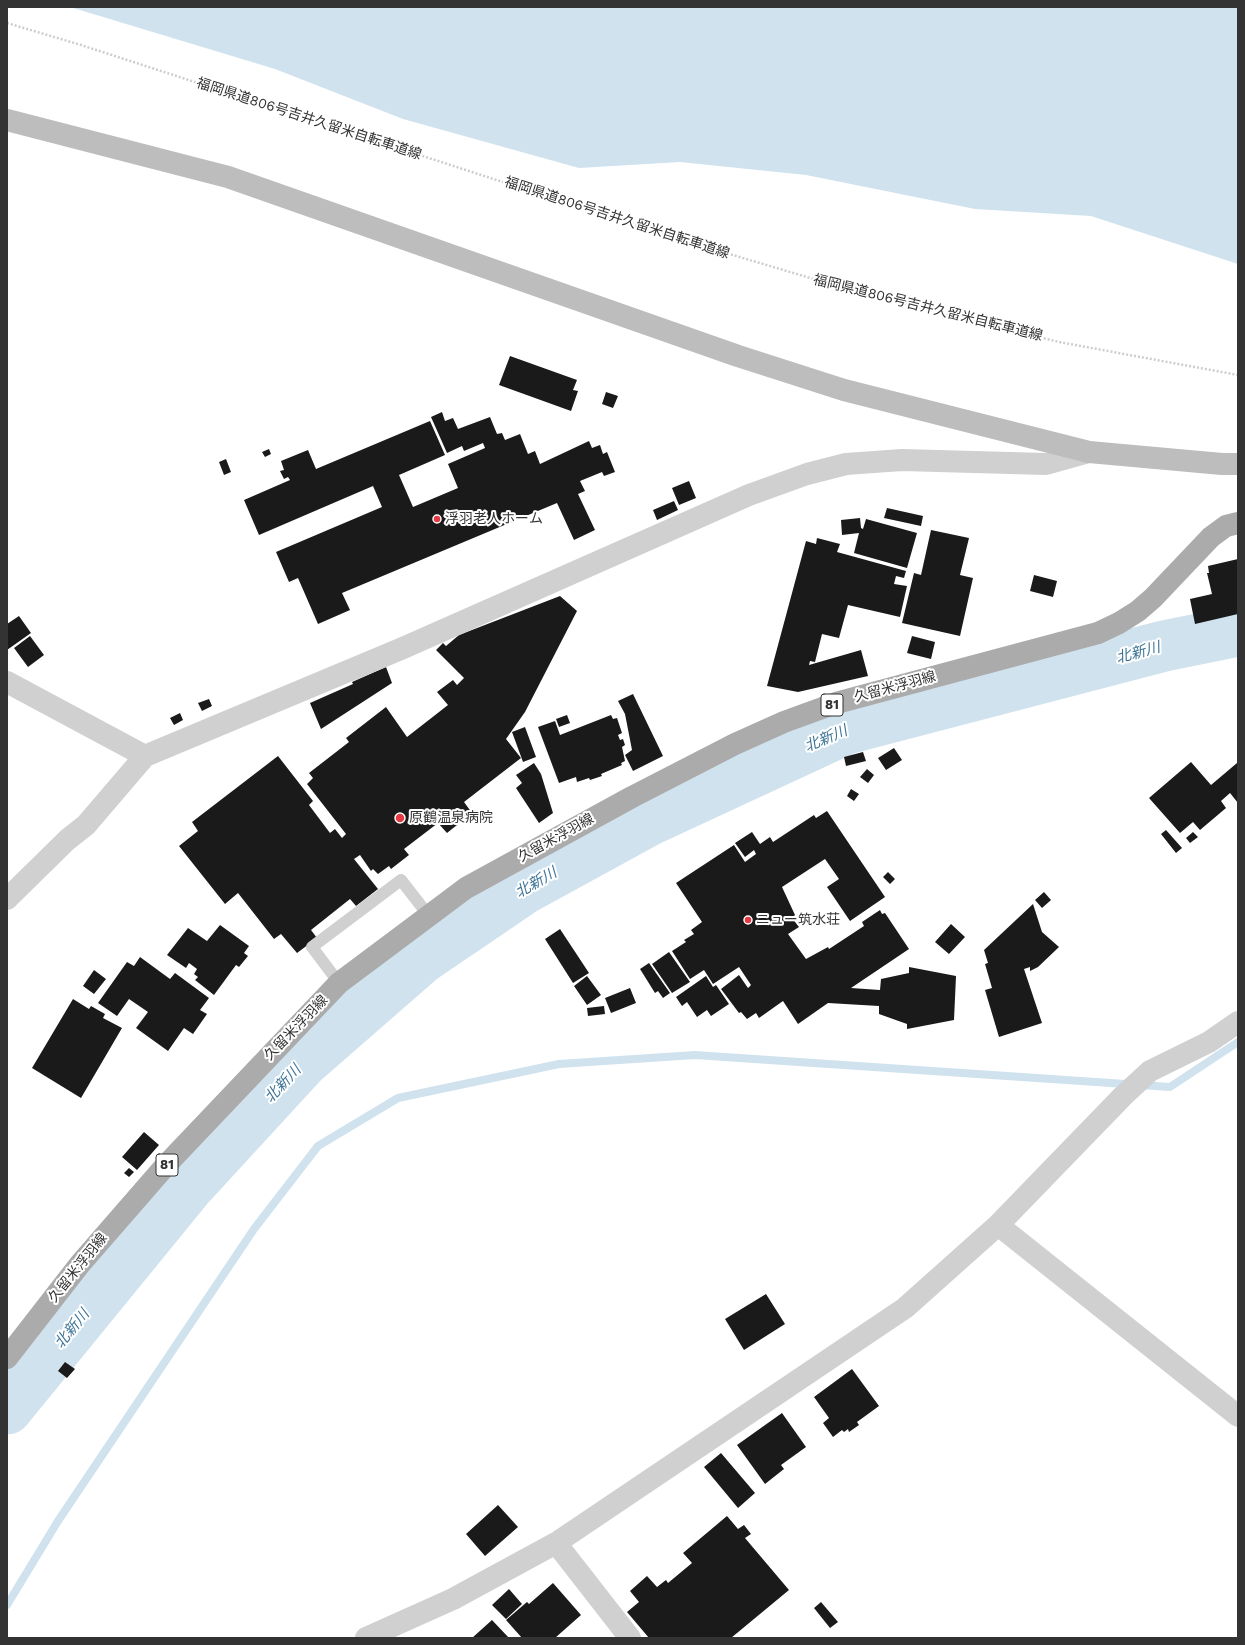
<!DOCTYPE html>
<html>
<head>
<meta charset="utf-8">
<style>
	body { margin:0 }
	#map { position:relative; width:1245px; height:1645px; overflow:hidden; background:#fff; font-family:"Work Sans",sans-serif }
	canvas { display:block }
	.frame { position:absolute; inset:0; border:8px solid #333; pointer-events:none }
</style>
</head>
<body>
<div id="map">
<canvas width="1245" height="1645"></canvas>
<div class="frame"></div>
</div>
<script>
const ctx = document.querySelector('canvas').getContext('2d');
ctx.lineJoin = 'round';
function paint(path, color) {
  ctx.fillStyle = color;
  ctx.fill(path, 'evenodd');
}
function poly(rows) {
  const path = new Path2D();
  for (const r of rows) {
    path.moveTo(r[0], r[1]);
    for (let i = 2; i < r.length; i += 2) path.lineTo(r[i], r[i + 1]);
  }
  return path;
}
function strokePath(path, color, width, dash) {
  ctx.strokeStyle = color;
  ctx.lineWidth = width;
  ctx.lineCap = dash ? 'butt' : 'round';
  ctx.setLineDash(dash || []);
  ctx.stroke(path);
}
function label(font, color, halo, rows, align = 'center') {
  ctx.font = font + ' "Work Sans","Noto Sans JP",sans-serif';
  ctx.lineWidth = 4;
  ctx.setLineDash([]);
  ctx.textBaseline = 'middle';
  ctx.strokeStyle = halo;
  ctx.fillStyle = color;
  for (const [text, x, y, turn = 0] of rows) {
    ctx.save();
    ctx.translate(x, y);
    ctx.rotate((+turn || 0) * Math.PI / 180);
    ctx.textAlign = isNaN(turn) ? turn : align;
    if (halo) ctx.strokeText(text, 0, 0);
    ctx.fillText(text, 0, 0);
    ctx.restore();
  }
}
paint(poly([
	[70,7,1238,7,1238,264,1091,216,975,209,806,175,680,162,579,168,403,119,275,69]
]), '#cfe2ee');
strokePath(poly([
	[7,1605,58,1521,254,1229,318,1146,398,1098,559,1064,695,1055,1170,1087,1238,1042]
]), '#cfe2ee', 8);
strokePath(poly([
	[7,1409,189,1186,303,1062,421,959,524,889,652,819,846,729,1164,646,1238,631]
]), '#cfe2ee', 51);
paint(poly([
	[510,356,577,380,573,390,578,391,571,411,499,385],
	[606,392,618,396,613,408,602,404],
	[442,412,445,421,453,418,458,429,490,417,497,434,502,433,505,440,520,434,528,454,535,451,540,464,589,441,592,448,600,445,603,454,607,452,615,472,604,476,602,472,580,481,585,491,578,494,595,530,574,540,557,503,342,593,350,610,318,624,298,578,289,582,276,552,382,507,373,486,259,535,244,500,290,480,288,477,284,479,280,471,284,470,281,461,308,450,316,469,430,421,445,455,399,475,413,507,458,488,448,464,485,448,483,443,464,451,462,446,447,453,431,417],
	[269,449,271,454,265,457,262,452],
	[226,459,231,472,224,475,219,462],
	[689,481,696,498,679,505,672,488],
	[674,501,678,510,657,520,653,510],
	[887,508,923,516,921,526,884,518],
	[860,518,861,528,863,529,866,519,917,533,907,568,854,553,859,533,842,535,841,520],
	[931,530,969,538,960,575,973,578,960,636,902,623,914,573,921,575],
	[817,538,840,544,837,552,906,571,904,578,896,576,894,584,907,586,900,617,848,605,839,638,822,634,815,662,810,661,809,665,861,650,868,676,798,692,767,686,806,541,816,544],
	[1238,559,1238,614,1195,624,1190,599,1212,594,1207,573,1209,573,1208,566],
	[1034,575,1057,581,1053,597,1030,591],
	[560,596,577,611,525,712,506,739,521,758,464,802,472,813,447,833,438,823,404,849,409,855,391,869,389,866,378,874,373,869,371,871,360,855,354,859,378,889,356,906,350,899,311,930,317,938,297,953,281,934,274,939,238,893,225,904,179,846,198,831,192,822,278,756,313,801,309,805,330,833,335,829,342,838,346,834,307,784,313,778,309,773,349,742,346,738,386,707,407,737,448,705,437,692,453,680,457,685,464,678,436,650,443,643,446,646,459,635],
	[19,616,31,633,7,650,7,624],
	[30,636,44,655,28,667,14,648],
	[912,636,935,642,931,659,907,653],
	[386,667,392,683,321,729,310,703,353,684,352,682],
	[633,694,663,756,633,771,625,755,632,750,625,714,618,701],
	[209,699,212,706,202,711,198,703],
	[180,713,183,720,174,725,170,718],
	[567,715,570,723,559,727,556,719],
	[611,715,613,719,617,718,622,733,618,735,620,740,623,739,625,745,622,747,625,761,621,763,622,765,601,774,602,776,590,780,589,778,577,782,576,777,559,783,538,727,555,721,560,735],
	[525,727,536,757,523,762,512,732],
	[894,748,902,760,886,770,878,758],
	[863,752,866,761,846,766,844,757],
	[1191,762,1211,785,1237,763,1238,803,1230,793,1221,801,1226,808,1200,830,1193,822,1180,833,1149,798],
	[534,763,541,774,553,813,539,823,516,788,522,783,516,775],
	[867,769,874,775,868,783,860,777],
	[851,789,859,794,854,801,847,796],
	[827,811,885,897,850,921,827,887,839,879,825,859,782,887,795,915,792,918,799,927,788,934,806,959,828,947,829,949,864,926,862,922,880,910,882,914,885,913,909,949,851,988,880,990,881,979,909,973,909,967,956,976,954,1020,907,1029,907,1024,879,1014,879,1006,828,1003,798,1024,783,1001,759,1018,756,1013,747,1019,741,1012,739,1013,721,989,739,975,748,988,751,985,739,967,713,984,704,970,690,979,672,951,686,942,684,940,694,934,691,930,702,922,676,883,734,845,745,862,756,854,754,850,745,857,735,843,752,832,760,844,770,837,773,842,814,815,816,818],
	[1166,830,1182,848,1176,853,1161,834],
	[1193,832,1198,837,1190,843,1186,838],
	[888,872,895,879,890,884,883,877],
	[1044,892,1051,900,1042,908,1035,900],
	[1033,904,1042,932,1059,947,1038,967,1030,971,1030,967,1024,969,1042,1023,999,1037,985,990,992,988,985,964,988,963,984,950],
	[951,924,965,937,949,954,935,942],
	[220,925,249,946,244,953,248,956,239,967,236,965,214,995,195,980,198,977,194,974,197,969,189,963,186,968,167,955,188,928,207,941],
	[560,929,589,973,573,983,545,939],
	[669,952,690,982,672,993,652,964],
	[140,957,170,979,175,973,209,998,200,1010,207,1014,193,1034,184,1028,168,1051,136,1028,148,1012,129,999,117,1016,98,1003,127,962,134,966],
	[649,963,670,993,663,998,658,991,655,993,640,969],
	[94,970,106,979,94,994,83,986],
	[587,976,601,995,587,1005,574,986],
	[706,976,713,987,716,985,729,1004,711,1016,707,1010,697,1017,687,1002,682,1006,676,997],
	[630,988,636,1003,611,1013,605,998],
	[73,999,89,1009,91,1006,105,1014,103,1018,122,1028,81,1098,32,1068],
	[604,1006,605,1014,588,1016,587,1008],
	[144,1132,159,1145,137,1170,122,1157],
	[129,1168,134,1172,129,1177,124,1173],
	[766,1294,785,1324,744,1350,725,1319],
	[65,1362,75,1369,67,1378,58,1371],
	[852,1369,879,1406,857,1422,859,1425,849,1432,848,1429,844,1432,842,1430,833,1437,823,1423,829,1418,814,1397],
	[782,1413,806,1447,781,1465,784,1469,765,1484,737,1445],
	[721,1453,755,1493,738,1508,704,1467],
	[498,1505,518,1527,485,1556,466,1534],
	[727,1516,738,1529,744,1525,751,1534,745,1538,789,1590,731,1638,649,1638,627,1612,639,1602,630,1591,647,1576,657,1587,666,1580,668,1583,692,1563,683,1553],
	[553,1583,581,1615,555,1638,522,1638,506,1620,527,1602,529,1604],
	[509,1589,522,1604,506,1619,492,1605],
	[821,1602,838,1622,830,1628,814,1608],
	[492,1620,509,1638,472,1638]
]), '#1a1a1a');
strokePath(poly([
	[7,23,81,45,669,236,864,294,1059,342,1238,375]
]), '#cdcdcd', 2.5, [2, 2]);
strokePath(poly([
	[339,983,312,947,401,880,429,916]
]), '#d0d0d0', 12);
strokePath(poly([
	[7,682,145,756],
	[7,899,67,840,86,825,145,756,403,648,749,495,807,474,846,464,902,460,1046,464,1089,452],
	[998,1225,1238,1416],
	[556,1543,630,1638],
	[366,1638,453,1599,556,1543,905,1308,998,1225,1123,1096,1150,1071,1209,1042,1238,1022]
]), '#d0d0d0', 22);
strokePath(poly([
	[7,120,228,177,738,356,844,390,1089,452,1222,464,1238,464]
]), '#bdbdbd', 22);
strokePath(poly([
	[7,1358,80,1264,167,1164,339,983,466,888,632,797,735,744,784,722,836,703,1098,633,1119,623,1138,611,1153,598,1211,537,1226,526,1238,523]
]), '#ababab', 22);
for (const [x, y, r, color] of [
	[437,519,4,"#e63946"],
	[400,818,5,"#e63946"],
	[748,920,4,"#e63946"]
]) {
  const dot = new Path2D();
  dot.arc(x, y, r, 0, 2 * Math.PI);
  ctx.fillStyle = color;
  ctx.fill(dot);
  strokePath(dot, '#fff', 1.5);
}
for (const [x, y, w] of [
	[832,705,22],
	[167,1165,22]
]) {
  const box = new Path2D();
  box.roundRect(x - w / 2, y - 11, w, 22, 3);
  ctx.fillStyle = '#fff';
  ctx.fill(box);
  strokePath(box, '#333', 1);
}
label('bold 13px', '#333', null, [
	["81",832,705],
	["81",167,1165]
]);
label('14px', '#333', '#fff', [
	["福岡県道806号吉井久留米自転車道線",309,119,18],
	["福岡県道806号吉井久留米自転車道線",617,218,18],
	["福岡県道806号吉井久留米自転車道線",928,308,14],
	["久留米浮羽線",895,687,-15],
	["久留米浮羽線",556,838,-29],
	["久留米浮羽線",296,1028,-46],
	["久留米浮羽線",78,1268,-51]
]);
label('14px', '#333', '#fff', [
	["浮羽老人ホーム",445,519],
	["原鶴温泉病院",409,818],
	["ニュー筑水荘",756,920]
], 'left');
label('italic 15px', '#3f7597', '#fff', [
	["北新川",1138,653,-15],
	["北新川",826,739,-23],
	["北新川",536,883,-30],
	["北新川",283,1084,-47],
	["北新川",72,1329,-51]
]);
</script>
</body>
</html>
